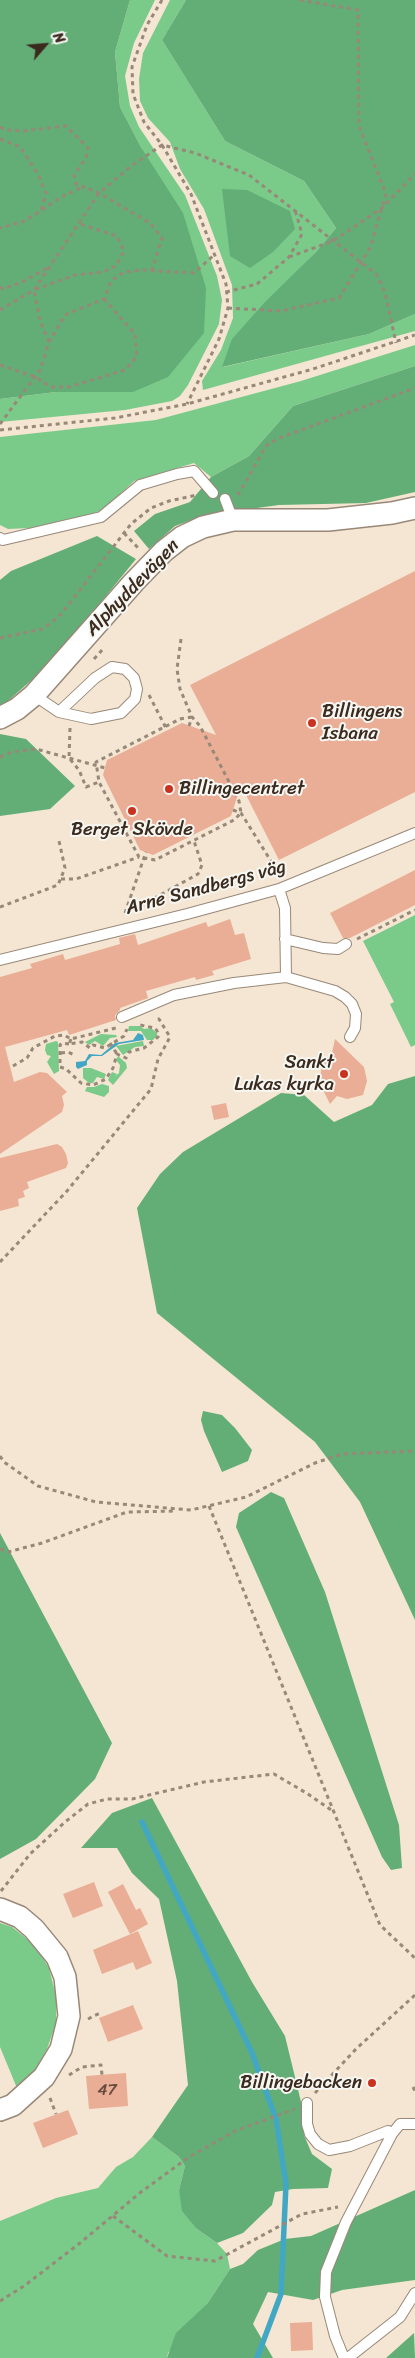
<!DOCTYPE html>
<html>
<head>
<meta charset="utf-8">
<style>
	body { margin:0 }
	#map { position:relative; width:415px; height:2358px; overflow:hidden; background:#f4e6d2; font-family:Sriracha,sans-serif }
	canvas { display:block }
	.north { position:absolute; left:20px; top:20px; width:50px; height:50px; -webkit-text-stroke:4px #f6f6f2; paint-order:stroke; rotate:63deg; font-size:14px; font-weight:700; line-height:20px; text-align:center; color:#3b2a1e }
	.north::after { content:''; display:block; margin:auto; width:18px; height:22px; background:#3b2a1e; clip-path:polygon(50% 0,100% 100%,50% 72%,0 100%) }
</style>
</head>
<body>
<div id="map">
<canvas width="415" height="2358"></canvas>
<div class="north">N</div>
</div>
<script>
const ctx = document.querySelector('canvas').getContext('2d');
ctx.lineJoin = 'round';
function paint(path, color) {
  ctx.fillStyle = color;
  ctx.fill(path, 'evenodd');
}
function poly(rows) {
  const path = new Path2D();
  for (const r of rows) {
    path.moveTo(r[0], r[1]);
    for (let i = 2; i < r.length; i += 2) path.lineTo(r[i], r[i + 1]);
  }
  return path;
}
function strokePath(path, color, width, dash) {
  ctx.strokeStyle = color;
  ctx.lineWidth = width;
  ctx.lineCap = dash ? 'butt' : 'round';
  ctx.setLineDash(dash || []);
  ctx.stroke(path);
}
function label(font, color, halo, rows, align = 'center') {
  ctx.font = font + ' Sriracha,sans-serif';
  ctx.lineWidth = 4;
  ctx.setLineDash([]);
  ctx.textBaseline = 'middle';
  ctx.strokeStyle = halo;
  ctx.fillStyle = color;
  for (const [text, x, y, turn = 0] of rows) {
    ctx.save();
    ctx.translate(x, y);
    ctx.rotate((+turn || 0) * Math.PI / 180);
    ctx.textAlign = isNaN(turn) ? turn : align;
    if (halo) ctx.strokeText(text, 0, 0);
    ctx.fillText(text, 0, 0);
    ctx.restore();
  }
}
paint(poly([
	[130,0,155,0,134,43,125,76,130,106,139,127,185,195,217,276,222,300,219,324,188,385,180,396,172,401,125,410,0,422,0,399,56,392,142,149,120,107,115,52],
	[170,0,186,0,162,40,225,141,304,181,336,228,316,252,233,339,223,367,369,334,415,314,415,331,203,390,202,381,221,350,233,318,232,285,204,209,180,169,170,142,148,118,140,101,139,79,143,53],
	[415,345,415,366,293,406,249,456,211,477,194,463,134,481,104,509,87,516,30,528,8,529,0,525,0,437,156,420,301,381],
	[415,915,415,1045,411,1047,390,1004,394,1002,363,941],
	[129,1026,140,1026,144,1029,151,1028,157,1033,157,1036,153,1040,147,1040,141,1031,128,1031],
	[101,1034,116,1035,117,1037,110,1038,103,1046,95,1041,89,1045,85,1042],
	[56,1041,58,1042,59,1071,54,1074,47,1062,51,1056,47,1055,45,1050,46,1044],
	[143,1041,144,1046,135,1047,123,1055,116,1046],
	[118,1056,126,1063,127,1068,113,1085,108,1080,112,1072,117,1074,114,1077,119,1073,120,1065,116,1060],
	[83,1068,91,1068,106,1074,104,1079,97,1077,93,1083,89,1083,83,1078],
	[102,1084,109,1086,109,1092,104,1097,85,1091,87,1087,94,1087],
	[0,1923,12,1927,36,1946,49,1968,56,1996,56,2023,47,2049,34,2071,17,2088,0,2047],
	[152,2137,179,2157,185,2166,179,2190,197,2229,217,2243,227,2254,230,2269,207,2304,168,2353,167,2358,0,2358,0,2221,56,2198,98,2188,116,2167,133,2157]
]), '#7aca8a');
paint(poly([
	[0,0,130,0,115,52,120,107,142,149,183,213,206,288,204,333,168,377,133,392,56,392,0,399],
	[186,0,415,0,415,314,369,334,222,367,232,339,265,302,316,252,336,228,304,181,225,141,162,40],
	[222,189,247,190,290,211,295,229,273,252,250,268,230,256],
	[415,366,415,492,366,503,279,505,205,515,175,526,149,549,134,531,155,514,190,502,211,477,249,456,293,406],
	[97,536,136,559,52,662,0,708,0,580,11,571],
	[0,734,26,739,75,786,50,809,0,816],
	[415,1076,415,1620,360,1502,315,1442,157,1313,137,1208,160,1174,183,1152,281,1093,304,1095,334,1122,372,1105,388,1084],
	[203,1411,222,1415,235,1428,252,1450,248,1461,222,1472,204,1431,201,1420],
	[271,1492,284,1498,325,1592,399,1825,402,1868,391,1870,382,1857,236,1527,239,1513],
	[0,1533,112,1743,95,1779,36,1839,0,1859],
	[152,1798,252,1982,285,2036,303,2110,304,2135,312,2154,332,2169,328,2188,293,2189,275,2192,272,2205,243,2233,217,2243,197,2229,182,2211,179,2190,185,2166,179,2157,152,2137,188,2085,177,1981,159,1899,132,1873,117,1848,81,1848,112,1813],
	[415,2190,415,2280,342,2290,313,2300,268,2292,253,2324,273,2358,167,2358,176,2333,207,2304,230,2269,243,2264,258,2250,285,2239,311,2236],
	[414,2333,415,2358,386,2358]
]), '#63ae76');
paint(poly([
	[138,1033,143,1035,144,1040,119,1044,102,1056,92,1056,87,1061,87,1065,78,1069,76,1067,76,1062,85,1061,89,1054,101,1055,115,1043,133,1040]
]), '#42a7c2');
strokePath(poly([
	[142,1822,252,2053,276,2119,286,2184,281,2294,257,2358]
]), '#42a7c2', 5.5);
paint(poly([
	[415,571,415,792,279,860,241,785,231,816,153,855,140,850,103,775,107,760,182,723,216,735,190,685],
	[415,870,415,905,350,938,343,938,330,913],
	[230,919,235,935,244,933,251,959,212,971,214,975,196,980,195,977,146,991,148,998,120,1008,120,1010,115,1015,116,1020,69,1035,67,1030,5,1047,14,1082,40,1072,47,1073,67,1092,62,1096,64,1105,62,1112,0,1154,0,977,32,968,30,964,63,954,65,960,120,944,119,938,135,934,138,945,206,922,208,927],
	[335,1039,364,1067,367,1081,363,1095,347,1099,337,1096,330,1104,321,1086,320,1077,322,1065,332,1053],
	[226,1103,229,1117,214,1120,211,1106],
	[57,1144,62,1147,66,1154,68,1163,66,1168,27,1182,29,1188,23,1191,25,1197,18,1199,19,1206,0,1211,0,1158],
	[94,1882,103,1906,73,1918,63,1894],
	[123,1884,136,1910,140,1908,148,1924,130,1934,108,1892],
	[138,1931,152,1963,136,1970,133,1962,102,1974,93,1950],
	[133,2005,143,2029,108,2042,99,2018],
	[126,2073,128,2106,89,2109,86,2076],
	[68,2110,78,2134,43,2148,33,2123],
	[312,2322,313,2350,291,2351,290,2323]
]), '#eaad95');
const lane = poly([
	[225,499,233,520],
	[0,538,3,540,101,517,140,485,177,474,194,471,213,493],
	[34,695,59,712,91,719,121,713,135,699,137,689,134,678,125,669,112,667,95,678,59,712],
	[279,889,285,908,286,977,335,991,345,997,352,1004,356,1014,355,1028,350,1037],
	[285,939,323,948,338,949,346,944],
	[0,960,187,914,279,889,415,833],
	[122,1017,174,995,234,983,286,977],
	[307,2103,307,2124,310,2134,318,2144,329,2150,350,2146,388,2131,392,2134],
	[344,2358,335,2336,325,2297,326,2272,346,2222,392,2134,400,2124,415,2124],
	[348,2358,400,2317,415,2293]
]);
const street = poly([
	[0,718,17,709,34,695,134,582,164,551,182,537,203,527,233,520,328,520,392,513,415,508],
	[0,1909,20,1917,34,1929,57,1957,65,1977,69,2016,61,2049,44,2077,13,2105,0,2110]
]);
strokePath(lane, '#988878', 12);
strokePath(street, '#988878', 24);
strokePath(poly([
	[162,0,147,25,132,67,133,94,144,122,162,145,191,194,226,284,228,308,219,339,187,404],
	[0,127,6,130,23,131,66,126,88,148,86,158,74,175,76,184,99,193,150,223,162,238,152,270],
	[0,139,20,147,38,174,46,193,41,211,22,222,0,228],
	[42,210,61,197,83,187],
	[289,257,333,241,382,208,415,174],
	[0,287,3,289,22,282,49,267],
	[226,292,257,284,289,257,302,234,295,210],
	[228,308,281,311,339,298,370,248,386,194,359,126,358,10,299,0],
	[0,310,34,290,99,193,130,167,162,145,195,153,249,175,376,274,385,292,396,343],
	[49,342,40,321,34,290,75,275,103,272,116,266,124,251,117,236,80,224],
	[0,365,35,377,51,387,69,387,125,370,137,356,135,334,104,299],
	[0,424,40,370,49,342,65,315,104,299,111,281,124,272,141,270,194,273,214,255],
	[0,430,115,418,187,404,313,369,415,335],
	[238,495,266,446,277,439,415,388],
	[124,533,140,550],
	[0,638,42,629,52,622,62,613,131,524,151,508,169,501,197,495],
	[181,639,177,669,180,689,192,717,200,726,239,801,241,813,234,820,155,860,139,857,99,782,96,762,180,719,192,717],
	[94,659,104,648],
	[149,695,167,730],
	[189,726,192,717],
	[70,728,69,758,79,770,86,787,99,782],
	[0,757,12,752,36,749,105,768],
	[233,810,241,813,279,874],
	[61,879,76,879,139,857],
	[0,907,58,885,65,868,59,841],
	[125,913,146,852],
	[126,914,198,874,202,865,194,841],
	[357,939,415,910],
	[71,1039,69,1044,82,1042,90,1048,93,1045,105,1048,124,1036,127,1029],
	[110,1043,117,1054],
	[69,1044,62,1043,60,1045,60,1067,66,1069,81,1083,93,1085,106,1079,113,1068,117,1054,126,1058,129,1052,144,1048,158,1037,159,1034,155,1028,140,1025],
	[61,1053,68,1052,74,1055],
	[13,1066,27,1058,33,1048,55,1036,64,1035,71,1039,116,1028],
	[0,1262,67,1191,151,1089,158,1059,170,1037,159,1019,155,1019],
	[0,1456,4,1462,38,1486,96,1502,191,1510,246,1497,315,1463,342,1454,415,1451],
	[209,1506,380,1925,415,1958],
	[0,1549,8,1552,42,1543,127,1512,175,1511],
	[1,1891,30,1854,65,1822,88,1804,107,1799,132,1799,204,1782,274,1774,308,1794,334,1812],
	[88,2019,100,2013],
	[69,2075,82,2067,101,2065,102,2075],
	[413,2087,415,2091],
	[315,2093,356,2049,415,1995],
	[50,2098,56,2114],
	[113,2216,167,2256,215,2261,302,2214,338,2207],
	[0,2301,24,2286,80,2243,141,2192,189,2157,235,2131,295,2109]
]), '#988878', 3, [4, 4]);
strokePath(lane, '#fff', 10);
strokePath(street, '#fff', 21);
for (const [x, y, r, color] of [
	[312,723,5,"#c8321e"],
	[169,789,5,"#c8321e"],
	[132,811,5,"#c8321e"],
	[344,1074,5,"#c8321e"],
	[372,2083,5,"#c8321e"]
]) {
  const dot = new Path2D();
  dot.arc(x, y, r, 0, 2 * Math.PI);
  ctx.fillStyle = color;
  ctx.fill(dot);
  strokePath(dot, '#f6f6f2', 2);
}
label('16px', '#674b3c', null, [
	["47",107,2091]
]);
label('19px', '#3b2a1e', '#f6f6f2', [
	["Alphyddevägen",133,588,-46],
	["Arne Sandbergs väg",206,888,-15]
]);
label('19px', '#3b2a1e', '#f6f6f2', [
	["Billingens",322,712],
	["Isbana",322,734],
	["Billingecentret",179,789],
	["Berget Skövde",132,830,"center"],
	["Sankt",334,1063,"right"],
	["Lukas kyrka",334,1085,"right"],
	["Billingebacken",362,2083,"right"]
], 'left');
</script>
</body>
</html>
